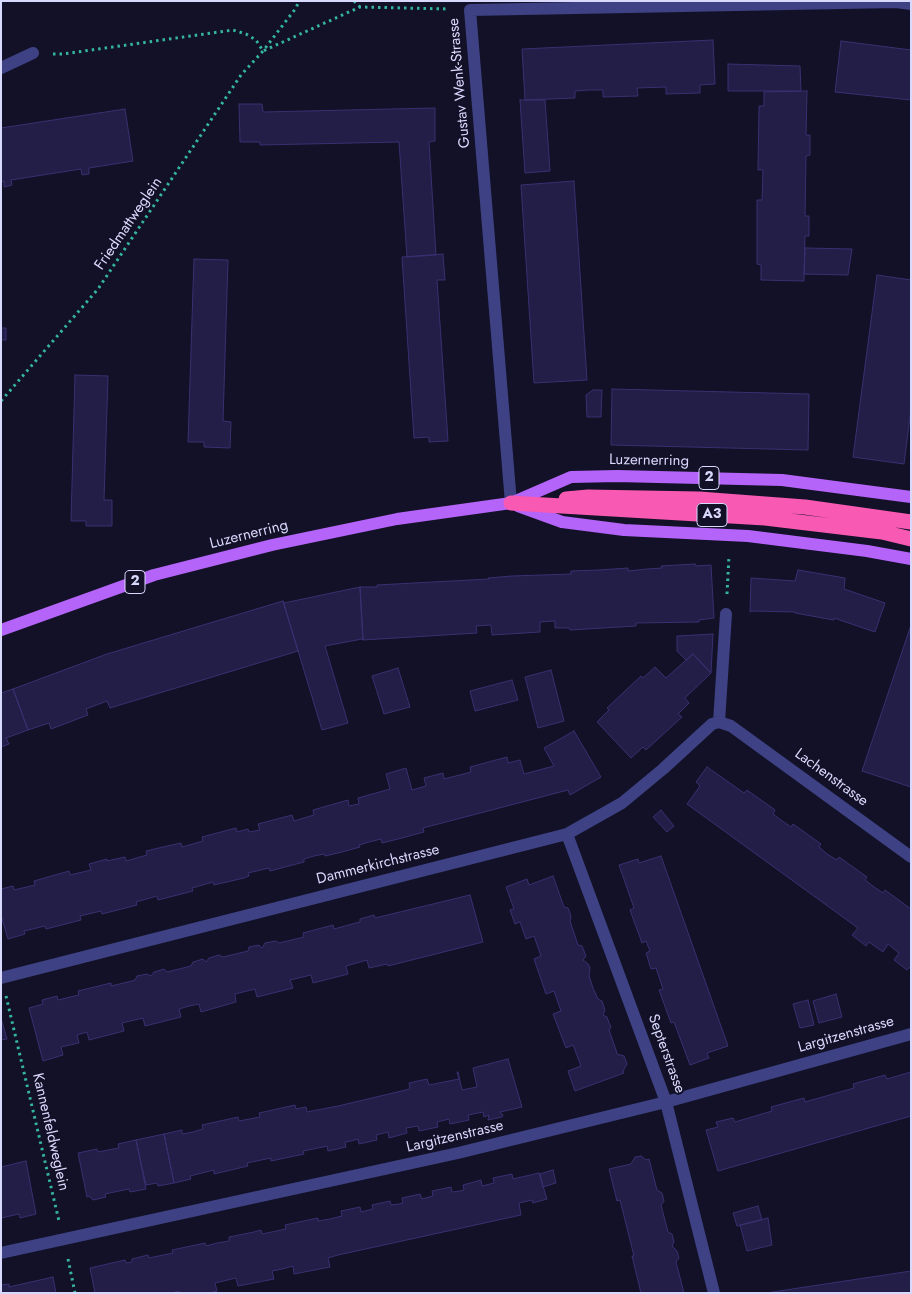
<!DOCTYPE html>
<html>
<head>
<meta charset="utf-8">
<style>
	body { margin:0 }
	#map { position:relative; width:912px; height:1294px; overflow:hidden; background:#121127; font-family:Jost,sans-serif }
	canvas { display:block }
	.frame { position:absolute; inset:0; border:2px solid #d9d8fd; pointer-events:none }
</style>
</head>
<body>
<div id="map">
<canvas width="912" height="1294"></canvas>
<div class="frame"></div>
</div>
<script>
const ctx = document.querySelector('canvas').getContext('2d');
ctx.lineJoin = 'round';
function paint(path, color) {
  ctx.fillStyle = color;
  ctx.fill(path, 'evenodd');
}
function poly(rows) {
  const path = new Path2D();
  for (const r of rows) {
    path.moveTo(r[0], r[1]);
    for (let i = 2; i < r.length; i += 2) path.lineTo(r[i], r[i + 1]);
  }
  return path;
}
function strokePath(path, color, width, dash) {
  ctx.strokeStyle = color;
  ctx.lineWidth = width;
  ctx.lineCap = dash ? 'butt' : 'round';
  ctx.setLineDash(dash || []);
  ctx.stroke(path);
}
function label(font, color, halo, rows, align = 'center') {
  ctx.font = font + ' Jost,sans-serif';
  ctx.lineWidth = 4;
  ctx.setLineDash([]);
  ctx.textBaseline = 'middle';
  ctx.strokeStyle = halo;
  ctx.fillStyle = color;
  for (const [text, x, y, turn = 0] of rows) {
    ctx.save();
    ctx.translate(x, y);
    ctx.rotate((+turn || 0) * Math.PI / 180);
    ctx.textAlign = isNaN(turn) ? turn : align;
    if (halo) ctx.strokeText(text, 0, 0);
    ctx.fillText(text, 0, 0);
    ctx.restore();
  }
}
const building = poly([
	[713,40,715,84,700,85,700,93,666,94,666,87,637,88,638,96,603,97,603,90,589,90,575,91,575,98,525,100,522,49,713,40],
	[841,41,911,50,911,100,835,92,841,41],
	[728,64,800,66,801,91,728,91,728,64],
	[807,91,806,135,810,135,810,155,806,156,805,216,809,216,809,236,805,236,804,281,761,280,761,265,757,264,757,200,762,200,763,170,758,170,759,106,764,106,764,92,807,91],
	[520,100,545,100,550,171,525,173,520,100],
	[239,104,262,104,263,112,435,108,435,141,429,142,436,255,407,257,399,142,260,145,260,142,240,142,239,104],
	[125,109,133,161,89,168,89,174,82,175,81,169,11,180,12,185,4,187,4,181,1,182,1,128,125,109],
	[574,181,587,380,534,383,521,185,574,181],
	[805,248,852,249,848,275,804,274,805,248],
	[443,254,445,280,437,280,448,441,429,442,429,437,414,438,402,257,443,254],
	[194,259,228,260,223,421,231,422,230,448,204,447,204,442,188,442,194,259],
	[877,275,911,280,911,409,904,464,853,457,877,275],
	[1,328,6,328,6,340,1,340,1,328],
	[75,375,108,376,104,500,112,500,112,526,86,526,86,521,71,521,75,375],
	[612,389,809,394,808,450,611,445,612,389],
	[593,390,602,390,601,417,587,417,586,395,593,390],
	[695,564,696,566,711,565,714,618,699,620,699,622,636,623,636,626,570,630,569,628,555,628,555,621,540,622,540,632,492,635,491,625,476,626,477,633,363,640,360,587,377,587,377,585,489,579,488,578,512,576,571,574,571,571,599,570,628,568,628,571,647,569,662,568,661,566,695,564],
	[798,570,845,578,844,589,885,603,875,632,834,618,834,620,795,613,795,612,752,611,750,612,751,578,795,581,798,570],
	[360,587,363,640,362,639,325,646,348,723,322,730,283,601,284,603,360,587],
	[283,601,298,651,110,708,107,701,86,709,88,715,51,729,49,723,28,730,13,689,107,654,283,601],
	[911,625,911,787,862,771,911,625],
	[713,634,711,673,693,654,686,660,677,651,677,636,713,634],
	[693,654,711,673,685,698,689,703,678,714,682,717,646,750,643,747,631,758,597,722,609,710,607,708,641,676,643,678,655,667,666,678,693,654],
	[398,668,410,707,384,714,372,676,398,668],
	[551,670,564,721,538,728,525,677,551,670],
	[512,680,518,700,475,711,470,691,512,680],
	[13,689,28,730,6,738,9,744,1,747,1,693,13,689],
	[574,731,601,777,570,795,568,790,423,828,424,832,402,838,382,843,381,839,369,842,359,845,360,847,342,852,325,856,324,854,314,856,304,859,304,862,270,871,269,868,248,873,249,876,244,878,214,885,213,882,192,888,193,891,158,900,157,896,136,902,137,905,102,914,101,911,80,916,81,920,46,929,45,926,24,931,25,934,8,939,1,915,1,889,13,886,14,890,35,885,34,881,69,871,70,875,91,870,89,864,107,859,107,861,125,857,126,861,147,855,146,851,163,847,181,843,182,847,203,841,202,837,236,828,237,832,248,829,249,832,260,830,258,824,292,815,294,821,314,815,313,810,348,800,349,806,359,804,358,798,390,789,386,774,406,768,412,790,426,786,424,778,443,773,444,779,471,772,470,767,507,757,508,763,520,760,524,774,554,766,544,748,574,731],
	[707,767,744,793,747,790,775,810,773,814,781,820,791,827,793,824,821,844,819,847,827,854,837,860,839,857,867,877,865,880,874,887,883,893,885,890,911,909,911,966,907,970,894,960,899,953,888,944,883,952,869,942,866,946,852,935,858,928,687,804,700,786,696,782,707,767],
	[661,810,674,826,667,832,653,817,661,810],
	[661,856,728,1046,707,1053,709,1058,690,1065,674,1022,671,1023,659,990,663,989,656,968,651,969,646,953,650,951,646,941,642,943,630,910,634,908,619,865,638,859,639,863,661,856],
	[553,876,564,907,568,908,570,913,571,918,570,921,578,945,582,946,586,956,583,960,588,964,590,968,589,976,593,988,598,999,602,1001,605,1010,603,1015,607,1017,609,1023,611,1027,609,1030,616,1050,617,1054,624,1056,627,1064,623,1071,624,1073,575,1091,568,1071,581,1066,573,1045,566,1048,553,1014,561,1011,554,991,546,994,534,959,541,956,534,936,526,939,520,922,515,924,510,910,514,909,506,887,527,879,529,885,553,876],
	[470,895,483,942,388,966,387,964,369,968,367,960,346,966,348,974,313,983,311,975,290,980,293,988,257,997,255,989,235,994,236,1002,201,1012,199,1004,189,1006,179,1009,181,1017,145,1026,143,1018,122,1023,124,1031,89,1040,87,1032,77,1035,79,1043,61,1047,63,1055,43,1061,29,1008,43,1004,42,1000,57,996,58,1000,79,995,78,991,111,983,111,986,132,981,135,980,137,976,147,974,151,976,154,972,164,969,167,972,191,966,193,962,203,959,206,962,209,958,219,955,223,957,244,952,248,951,249,947,259,945,262,948,265,943,276,941,279,943,304,937,303,933,333,925,334,929,356,923,360,922,360,919,374,915,375,918,470,895],
	[836,994,842,1017,819,1023,813,1001,836,994],
	[808,1000,814,1025,800,1028,793,1004,808,1000],
	[1,1018,7,1039,1,1040,1,1018],
	[508,1059,522,1107,500,1112,503,1115,502,1117,488,1120,489,1115,484,1117,483,1112,468,1115,469,1120,450,1124,449,1119,437,1122,438,1127,419,1131,418,1126,406,1128,407,1133,389,1138,388,1132,376,1135,377,1140,359,1144,358,1139,351,1141,345,1142,346,1147,328,1151,327,1146,323,1147,303,1151,304,1154,271,1161,271,1158,247,1163,248,1166,214,1174,214,1170,190,1176,191,1179,174,1183,164,1134,182,1130,182,1134,193,1132,203,1129,202,1125,238,1117,239,1121,260,1117,259,1113,295,1105,296,1109,306,1107,307,1112,338,1106,410,1089,409,1083,427,1079,429,1085,459,1079,457,1072,458,1072,462,1090,477,1087,473,1068,508,1059],
	[911,1072,911,1116,718,1171,706,1130,718,1127,716,1122,733,1118,735,1122,745,1119,772,1111,771,1107,804,1098,805,1102,854,1088,853,1084,885,1075,887,1079,911,1072],
	[164,1134,174,1183,158,1186,157,1183,146,1185,136,1140,164,1134],
	[136,1140,146,1189,130,1192,129,1189,124,1190,105,1194,106,1197,93,1200,89,1196,87,1197,78,1153,97,1149,98,1152,108,1150,119,1148,118,1144,136,1140],
	[641,1156,646,1160,649,1159,657,1190,662,1193,664,1201,661,1205,668,1232,672,1234,674,1242,672,1246,677,1251,679,1258,676,1262,684,1293,641,1293,632,1256,634,1256,620,1200,617,1201,609,1169,631,1164,635,1157,641,1156],
	[26,1161,36,1214,20,1218,19,1214,1,1218,1,1167,26,1161],
	[553,1170,556,1183,543,1187,540,1174,553,1170],
	[539,1173,547,1199,533,1203,532,1200,519,1203,521,1215,338,1255,328,1258,330,1267,294,1274,293,1266,282,1269,272,1271,274,1279,238,1286,236,1278,215,1283,217,1291,210,1293,180,1293,179,1291,171,1293,95,1293,90,1268,125,1260,126,1263,132,1262,132,1259,148,1255,149,1258,173,1253,172,1250,205,1243,206,1246,217,1243,229,1241,229,1237,254,1232,261,1230,262,1234,286,1229,285,1225,313,1219,318,1218,318,1221,330,1219,342,1216,341,1211,360,1207,361,1212,373,1209,372,1205,390,1201,391,1205,399,1204,403,1203,402,1198,420,1194,422,1199,433,1196,432,1191,451,1187,452,1192,460,1191,464,1190,463,1185,481,1180,482,1186,494,1183,493,1178,512,1174,513,1179,539,1173],
	[758,1206,762,1220,737,1226,733,1213,758,1206],
	[768,1218,772,1245,747,1251,740,1225,768,1218],
	[911,1271,911,1293,766,1293,911,1271],
	[53,1277,56,1293,1,1293,1,1285,9,1284,9,1287,53,1277]
]);
paint(building, '#221e47');
strokePath(building, '#383171', 1);
strokePath(poly([
	[354,1,360,7],
	[53,54,63,54,233,30,246,34,256,40,263,51,360,7,449,9],
	[1,401,98,289,241,75,263,51,296,8,299,1],
	[727,594,729,556],
	[6,996,59,1221],
	[68,1259,75,1293]
]), '#35b4a1', 3, [2.5, 4]);
strokePath(poly([
	[719,722,726,614]
]), '#3e4183', 12);
strokePath(poly([
	[1,68,33,53],
	[511,503,470,10,896,2,911,4],
	[567,834,666,1102,714,1293],
	[1,978,567,834,622,803,663,769,712,724,719,722,731,726,911,857],
	[1,1253,458,1153,666,1102,911,1034]
]), '#3e4183', 12);
strokePath(poly([
	[518,506,562,522,624,530,748,536,867,551,911,559],
	[1,630,154,575,272,545,397,519,511,503,571,477,617,476,782,480,911,497]
]), '#b464f8', 12);
strokePath(poly([
	[566,499,588,497,699,499,805,507,911,522],
	[511,503,765,518,882,532,911,539]
]), '#f759b3', 15);
for (const [x, y, w] of [
	[709,478,20],
	[712,515,30],
	[135,582,20]
]) {
  const box = new Path2D();
  box.roundRect(x - w / 2, y - 11.5, w, 23, 4);
  ctx.fillStyle = '#121127';
  ctx.fill(box);
  strokePath(box, '#d9d8fd', 1);
}
label('bold 14px', '#d9d8fd', null, [
	["2",709,478],
	["A3",712,515],
	["2",135,582]
]);
label('15px', '#d9d8fd', '#121127', [
	["Gustav Wenk-Strasse",460,83,-95],
	["Friedmattweglein",129,224,-56],
	["Luzernerring",649,461,1],
	["Luzernerring",249,535,-14],
	["Lachenstrasse",831,778,36],
	["Dammerkirchstrasse",378,865,-14],
	["Largitzenstrasse",846,1035,-16],
	["Septerstrasse",666,1054,70],
	["Kannenfeldweglein",50,1132,77],
	["Largitzenstrasse",455,1137,-13]
]);
</script>
</body>
</html>
